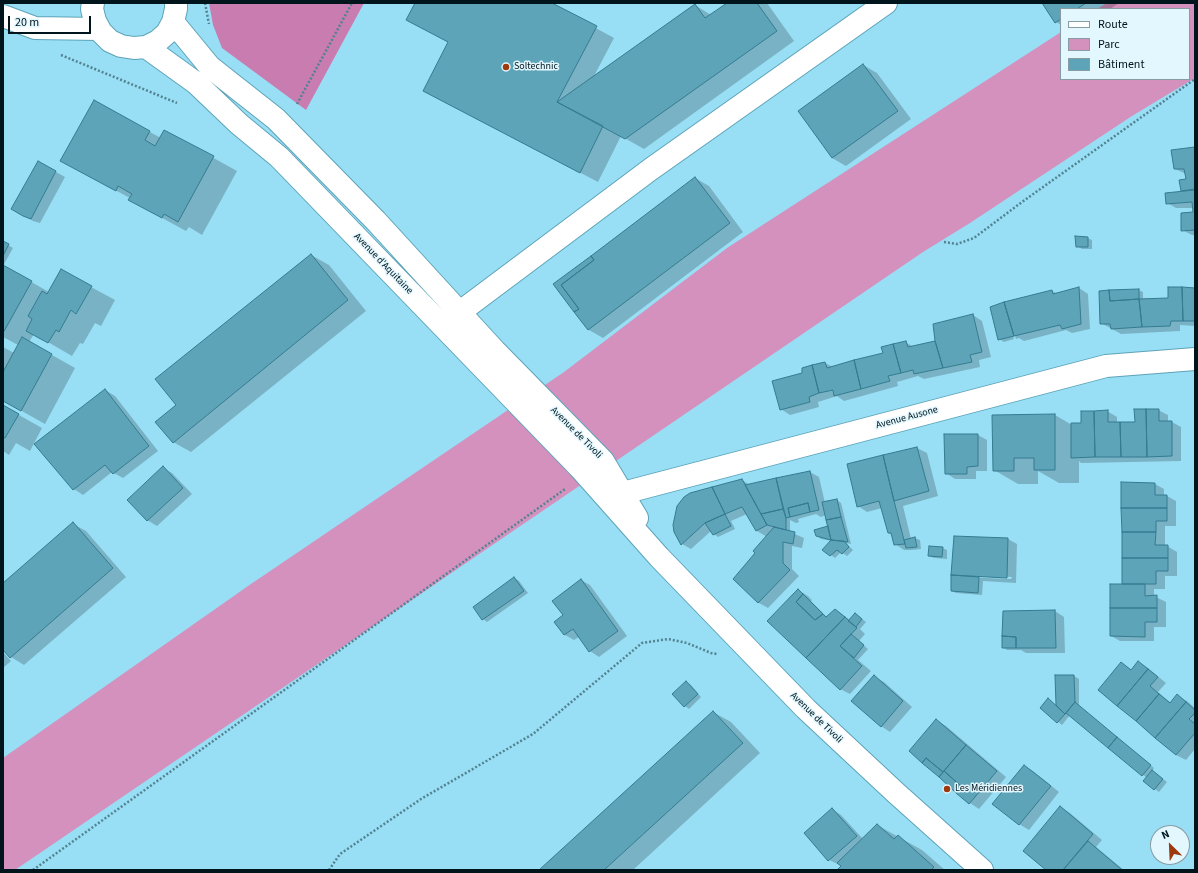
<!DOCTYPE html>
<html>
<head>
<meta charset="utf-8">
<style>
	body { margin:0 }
	#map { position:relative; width:1198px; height:873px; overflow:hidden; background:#98dff5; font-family:"Source Sans 3",sans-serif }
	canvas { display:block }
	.frame { position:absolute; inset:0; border:4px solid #00141c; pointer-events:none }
	.legend { position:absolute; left:1060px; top:8px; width:130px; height:72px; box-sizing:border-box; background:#e3f7fe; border:1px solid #889ca4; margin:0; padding:5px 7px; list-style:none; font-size:12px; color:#00141c }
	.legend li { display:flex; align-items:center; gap:8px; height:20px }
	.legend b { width:20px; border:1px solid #889ca4 }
	.north { position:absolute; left:1150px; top:825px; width:40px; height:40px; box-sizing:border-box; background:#e3f7fe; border:1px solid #889ca4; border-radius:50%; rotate:336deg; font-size:11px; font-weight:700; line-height:16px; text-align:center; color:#00141c }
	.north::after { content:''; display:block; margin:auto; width:14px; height:18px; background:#9e380d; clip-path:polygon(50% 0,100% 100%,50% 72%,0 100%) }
	.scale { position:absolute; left:8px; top:16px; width:83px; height:18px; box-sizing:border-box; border:2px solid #00141c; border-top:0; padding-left:5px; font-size:12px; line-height:14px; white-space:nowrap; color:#00141c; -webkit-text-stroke:3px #e3f7fe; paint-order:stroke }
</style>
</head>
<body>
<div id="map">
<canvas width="1198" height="873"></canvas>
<div class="frame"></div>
<ul class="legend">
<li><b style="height:5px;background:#fff"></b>Route</li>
<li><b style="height:11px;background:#d591be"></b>Parc</li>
<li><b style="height:11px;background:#5ea4b9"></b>Bâtiment</li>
</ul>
<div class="north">N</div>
<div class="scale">20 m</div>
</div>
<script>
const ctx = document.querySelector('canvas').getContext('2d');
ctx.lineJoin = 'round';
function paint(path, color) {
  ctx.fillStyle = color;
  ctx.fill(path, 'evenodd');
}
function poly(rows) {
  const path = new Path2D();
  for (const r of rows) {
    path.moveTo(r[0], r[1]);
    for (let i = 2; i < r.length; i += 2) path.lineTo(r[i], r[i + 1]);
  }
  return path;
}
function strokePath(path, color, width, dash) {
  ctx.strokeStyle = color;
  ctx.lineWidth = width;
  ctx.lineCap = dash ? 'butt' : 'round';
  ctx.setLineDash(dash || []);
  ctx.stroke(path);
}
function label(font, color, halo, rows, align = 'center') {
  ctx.font = font + ' "Source Sans 3",sans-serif';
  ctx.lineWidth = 3;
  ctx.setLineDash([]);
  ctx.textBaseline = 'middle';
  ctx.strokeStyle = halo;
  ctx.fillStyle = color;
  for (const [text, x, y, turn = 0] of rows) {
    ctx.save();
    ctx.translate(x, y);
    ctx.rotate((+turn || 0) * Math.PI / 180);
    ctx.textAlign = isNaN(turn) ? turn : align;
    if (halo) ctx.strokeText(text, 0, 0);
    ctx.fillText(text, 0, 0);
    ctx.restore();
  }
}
paint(poly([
	[1107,3,1195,3,1195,78,1132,116,970,223,923,252,15,870,3,870,3,758,248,586,564,372,727,248,1061,32,1061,79,1189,79,1189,9,1097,9]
]), '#d591be');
paint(poly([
	[209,3,364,3,306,110,222,48,213,25]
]), '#c87cb0');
paint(poly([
	[417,3,550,3,614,38,593,78,695,5,711,15,728,3,767,3,794,41,644,149,621,136,598,182,424,91,449,43,408,20],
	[1043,3,1119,3,1110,9,1061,9,1061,25,1056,22],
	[863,65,877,73,911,119,846,166,832,158],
	[94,102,161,138,165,131,237,171,202,235,189,227,186,231,129,200,130,198,85,174],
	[1195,148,1195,235,1192,235,1182,230,1194,213,1193,208,1176,208,1167,203,1182,192,1180,181,1187,180,1186,174,1175,169],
	[38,162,65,177,40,223,33,221,12,209],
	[695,178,709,186,743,232,603,338,589,330,554,284],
	[1087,238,1092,240,1092,249,1082,249,1077,246],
	[3,242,13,248,3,266,49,292,91,287,115,300,101,326,95,323,83,344,80,343,72,356,34,334,29,342,75,368,45,424,4,401,3,403,3,347,14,353,18,345,3,337],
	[311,255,329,265,366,311,191,452,173,442,177,405],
	[1079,288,1088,294,1090,329,1072,333,1066,330,1024,341,1019,338,1016,339,1006,306,1004,306,1014,339,1004,342,999,339,991,307,1052,291,1058,294],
	[1195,289,1195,326,1180,325,1180,331,1121,334,1101,323,1138,290,1143,292,1143,300,1169,299],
	[973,315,982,321,991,357,979,360,980,367,924,379,918,376,897,382,898,386,844,401,837,396,818,402,819,407,790,415,781,409,804,374,825,363,833,367,884,354,905,342,914,347,936,342],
	[105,390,115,396,158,451,123,478,112,472,83,495,74,489],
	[3,406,42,428,30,451,16,443,9,455,3,451],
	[1158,410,1168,415,1168,422,1172,422,1181,427,1181,461,1081,463,1079,461,1079,483,1059,483,1038,471,1038,484,1018,484,994,470,1055,415,1072,425,1082,424,1107,411,1117,417,1117,423,1136,423],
	[978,435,987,440,987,471,976,471,976,479,955,479,946,473],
	[917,448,927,453,938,496,903,506,911,539,915,538,920,540,921,549,912,550,904,550,895,544,892,535,889,533,882,508,867,512,858,506,848,465],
	[163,468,172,473,192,494,157,526,147,520],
	[810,472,819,477,825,503,837,500,841,503,851,544,846,543,853,550,847,556,841,552,835,558,831,555,832,541,821,539,817,536,829,527,826,515,821,517,816,514,798,519,799,522,796,523,790,520,790,532,804,538,802,548,792,546,792,569,799,576,768,608,759,603,735,579,756,553,767,537,757,531,747,514,731,521,735,529,718,537,714,534,711,531,691,549,682,544,742,480,750,485],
	[1155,484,1164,489,1164,496,1167,496,1176,501,1176,526,1165,526,1165,546,1167,546,1177,552,1177,576,1165,576,1165,589,1154,589,1154,596,1166,602,1166,627,1154,627,1154,641,1120,641,1111,636,1123,585],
	[73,524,86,531,126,577,24,665,11,657,3,648,3,584],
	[955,537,1008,539,1017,544,1016,583,983,581,982,595,956,593,952,591],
	[961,575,1012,577,1011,579,961,577],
	[942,548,947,550,947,559,934,558,929,556],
	[514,578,519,581,528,593,487,622,483,619],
	[581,580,590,585,627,636,599,657,590,651,579,637,574,640,565,635,556,622,564,615],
	[798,590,808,596,812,600,811,601,823,613,816,619,817,620,824,614,827,618,835,610,850,620,856,614,866,622,860,629,865,634,859,641,868,649,858,660,871,671,850,694,840,689],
	[1055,611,1064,617,1065,653,1026,653,1021,650,1007,650,1003,647],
	[3,652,11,661,3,668],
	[1139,662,1148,668,1166,683,1158,692,1171,703,1178,696,1187,701,1195,708,1195,749,1186,760,1176,755,1122,663,1132,670],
	[1057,676,1074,676,1079,679,1079,706,1154,768,1152,771,1167,782,1159,792,1144,781,1147,778,1070,715,1062,725,1041,708,1048,699,1057,706],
	[874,677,884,682,912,707,890,732,881,726],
	[687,682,691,685,701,697,689,709,685,706],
	[713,712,731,722,760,753,633,870,541,870],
	[936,720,946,726,1006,777,979,809,970,803,910,751],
	[1024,766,1033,771,1059,792,1029,830,1019,824],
	[1060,807,1070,813,1102,840,1096,847,1124,870,1047,870],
	[832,809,841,815,863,839,877,825,922,850,945,870,838,870,842,866,829,860]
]), '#0003');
const building = poly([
	[415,3,552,3,597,26,557,102,603,126,580,173,423,91,448,42,406,20,415,3],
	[727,3,757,3,777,31,625,139,557,102,695,4,705,18,727,3],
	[1042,3,1086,3,1077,9,1061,9,1061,19,1055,23,1042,3],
	[863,64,898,111,832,158,798,111,863,64],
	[94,100,150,131,145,140,155,146,164,130,214,156,178,222,164,214,162,218,128,200,132,194,118,186,116,191,60,161,94,100],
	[1195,147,1195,189,1181,191,1179,180,1186,179,1184,169,1174,169,1171,150,1195,147],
	[38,161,56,171,31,219,23,216,11,209,38,161],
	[695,177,730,223,588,330,574,312,579,309,561,285,594,260,591,256,695,177],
	[1195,190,1195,230,1181,231,1181,213,1193,212,1192,202,1166,204,1165,193,1195,190],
	[1075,236,1088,237,1088,247,1076,247,1075,236],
	[3,241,9,244,3,256,3,241],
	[311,254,348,300,173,443,155,422,176,405,155,379,311,254],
	[591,256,594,260,561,285,579,309,574,312,553,284,591,256],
	[3,265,32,281,3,333,3,265],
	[61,269,92,286,76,314,71,310,59,332,56,330,48,343,26,331,32,319,28,316,42,291,47,294,61,269],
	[1079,287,1081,324,1062,329,1060,325,1014,336,1004,302,1052,290,1053,294,1079,287],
	[1168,287,1182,287,1183,321,1171,321,1170,326,1142,327,1139,299,1168,298,1168,287],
	[1182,287,1195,288,1195,321,1183,321,1182,287],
	[1139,289,1139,299,1110,301,1109,290,1139,289],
	[1109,290,1110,301,1139,299,1142,327,1111,329,1110,324,1100,324,1099,291,1109,290],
	[1004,302,1014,336,998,340,990,307,1004,302],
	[973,314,982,352,970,355,972,362,943,368,935,341,933,324,973,314],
	[22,337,52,354,21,411,3,401,3,372,22,337],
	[906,341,908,347,935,341,943,368,914,374,913,370,901,373,893,344,906,341],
	[893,344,901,373,888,376,890,381,861,389,854,360,883,353,881,347,893,344],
	[854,360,861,389,834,396,833,390,819,393,812,365,825,362,827,368,854,360],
	[812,365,819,393,809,397,810,402,780,410,772,381,802,373,802,368,812,365],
	[105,389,149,446,113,474,105,465,73,490,34,444,105,389],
	[3,405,19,414,5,438,3,437,3,405],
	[1134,409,1146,409,1147,457,1121,457,1120,422,1135,422,1134,409],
	[1146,409,1159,409,1159,421,1172,421,1172,456,1147,457,1146,409],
	[1108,410,1108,422,1120,422,1121,457,1095,457,1094,411,1108,410],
	[1081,411,1094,411,1095,457,1071,458,1071,423,1081,423,1081,411],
	[1055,414,1055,470,1034,470,1034,458,1014,458,1014,471,993,471,992,415,1055,414],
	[944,434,978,434,978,466,967,467,967,474,945,474,944,434],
	[917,447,929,491,894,501,883,455,917,447],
	[883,455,893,497,905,544,894,545,891,533,888,533,879,501,857,507,847,464,883,455],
	[163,466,183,488,147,521,127,500,163,466],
	[810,471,819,510,810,512,808,503,788,508,790,517,786,518,776,478,810,471],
	[776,478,783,509,761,514,745,485,776,478],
	[742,479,767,525,756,531,742,507,725,514,712,487,742,479],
	[1121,482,1155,483,1155,495,1167,495,1167,508,1121,508,1121,482],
	[712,487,725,514,705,523,681,545,674,532,673,525,677,506,684,497,690,493,712,487],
	[837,499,841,517,826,520,822,502,837,499],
	[808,503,810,512,790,517,788,508,808,503],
	[1121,508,1167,508,1167,521,1156,521,1156,532,1122,532,1121,508],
	[783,509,786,518,786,530,767,525,761,514,783,509],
	[725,514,731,526,713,535,705,523,725,514],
	[841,517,848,542,831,540,826,520,841,517],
	[73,522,113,568,10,658,3,650,3,583,73,522],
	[828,526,831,540,816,536,814,530,828,526],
	[774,527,795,532,793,544,783,542,783,563,790,570,758,603,733,579,755,553,753,551,774,527],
	[1122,532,1156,532,1155,545,1168,545,1168,558,1122,558,1122,532],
	[954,536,1008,538,1007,578,951,575,954,536],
	[915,537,917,547,906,548,904,540,915,537],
	[831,540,844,541,849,547,842,554,837,550,830,556,822,550,831,540],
	[929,546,943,547,942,557,928,556,929,546],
	[1122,558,1168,558,1168,571,1156,571,1156,584,1122,584,1122,558],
	[951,575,979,577,978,593,951,591,951,575],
	[514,577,524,591,482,620,473,607,514,577],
	[581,579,618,631,589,652,573,629,564,635,554,622,563,615,552,601,581,579],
	[1110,584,1145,584,1145,596,1157,595,1157,608,1110,608,1110,584],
	[798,589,803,594,796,602,815,620,823,614,826,617,835,609,845,617,806,658,767,621,798,589],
	[803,594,823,614,815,620,796,602,803,594],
	[1110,608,1157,608,1157,622,1145,622,1145,637,1110,636,1110,608],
	[1055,610,1056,648,1016,648,1016,637,1002,636,1003,611,1055,610],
	[855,613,862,619,856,627,848,621,855,613],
	[845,617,857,628,840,646,862,666,840,690,806,658,845,617],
	[851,634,864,645,854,658,840,646,851,634],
	[1002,636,1016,637,1016,648,1002,648,1002,636],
	[1138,661,1148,669,1117,706,1098,690,1121,662,1131,670,1138,661],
	[1148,669,1158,677,1150,686,1159,694,1136,721,1117,706,1148,669],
	[874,675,903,701,881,727,851,701,874,675],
	[1055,675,1074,675,1075,702,1065,714,1056,705,1055,675],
	[686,681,698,694,684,707,672,694,686,681],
	[1159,694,1170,703,1177,694,1186,702,1155,738,1136,721,1159,694],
	[1048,698,1065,714,1057,723,1040,708,1048,698],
	[1075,702,1117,737,1108,748,1066,713,1075,702],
	[1186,702,1195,710,1195,713,1189,719,1195,724,1195,733,1176,755,1155,738,1186,702],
	[713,711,743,743,604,870,539,870,713,711],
	[936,719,966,745,943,772,926,758,922,763,909,751,936,719],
	[1117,737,1151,765,1142,776,1108,748,1117,737],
	[966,745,997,771,969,804,956,793,962,787,944,771,966,745],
	[926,758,943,772,939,777,922,763,926,758],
	[1024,765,1051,786,1019,825,992,804,1024,765],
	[1152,770,1163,779,1154,790,1143,781,1152,770],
	[944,771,962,787,956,793,939,777,944,771],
	[1060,806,1093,834,1063,870,1046,870,1023,851,1060,806],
	[832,808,857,836,828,861,804,833,832,808],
	[877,824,894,839,898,835,934,867,931,870,837,870,841,866,837,863,877,824],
	[1088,841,1121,869,1120,870,1063,870,1088,841]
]);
paint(building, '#5ea4b9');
strokePath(building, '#347b90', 1);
const minor = poly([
	[460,312,651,169,886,3],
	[623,493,1106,366,1195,359]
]);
const tertiary = poly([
	[93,3,92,9,95,21,101,32,110,41,121,46,134,48,146,47,158,41,167,33,173,22,176,9,176,3],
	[3,16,35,28,99,29],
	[173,22,210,67,276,119,376,221,495,351,603,461,637,518],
	[146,47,196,83,239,124,279,157,580,468,659,557,806,709,896,793,982,870]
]);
strokePath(minor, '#5da3b8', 24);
strokePath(tertiary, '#5da3b8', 24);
strokePath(poly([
	[205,3,209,24],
	[61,55,177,103],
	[297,104,352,3],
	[944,242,957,244,974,238,1022,202,1195,79],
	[33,870,565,489],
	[329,870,340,854,421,799,533,734,642,643,668,639,687,643,711,653,717,654]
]), '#538292', 2.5, [2, 2]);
strokePath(minor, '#fff', 22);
strokePath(tertiary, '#fff', 22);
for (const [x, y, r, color] of [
	[506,67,4,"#9e380d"],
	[947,789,4,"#9e380d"]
]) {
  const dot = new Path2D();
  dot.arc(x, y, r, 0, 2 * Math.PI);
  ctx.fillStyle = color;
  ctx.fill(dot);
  strokePath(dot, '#e3f7fe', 1.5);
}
label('10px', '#00141c', '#e3f7fe', [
	["Soltechnic",514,67],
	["Les Méridiennes",955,789]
], 'left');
label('10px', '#00141c', '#e3f7fe', [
	["Avenue d'Aquitaine",383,264,46],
	["Avenue Ausone",907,418,-15],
	["Avenue de Tivoli",576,433,45],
	["Avenue de Tivoli",816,718,44]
]);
</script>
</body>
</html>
